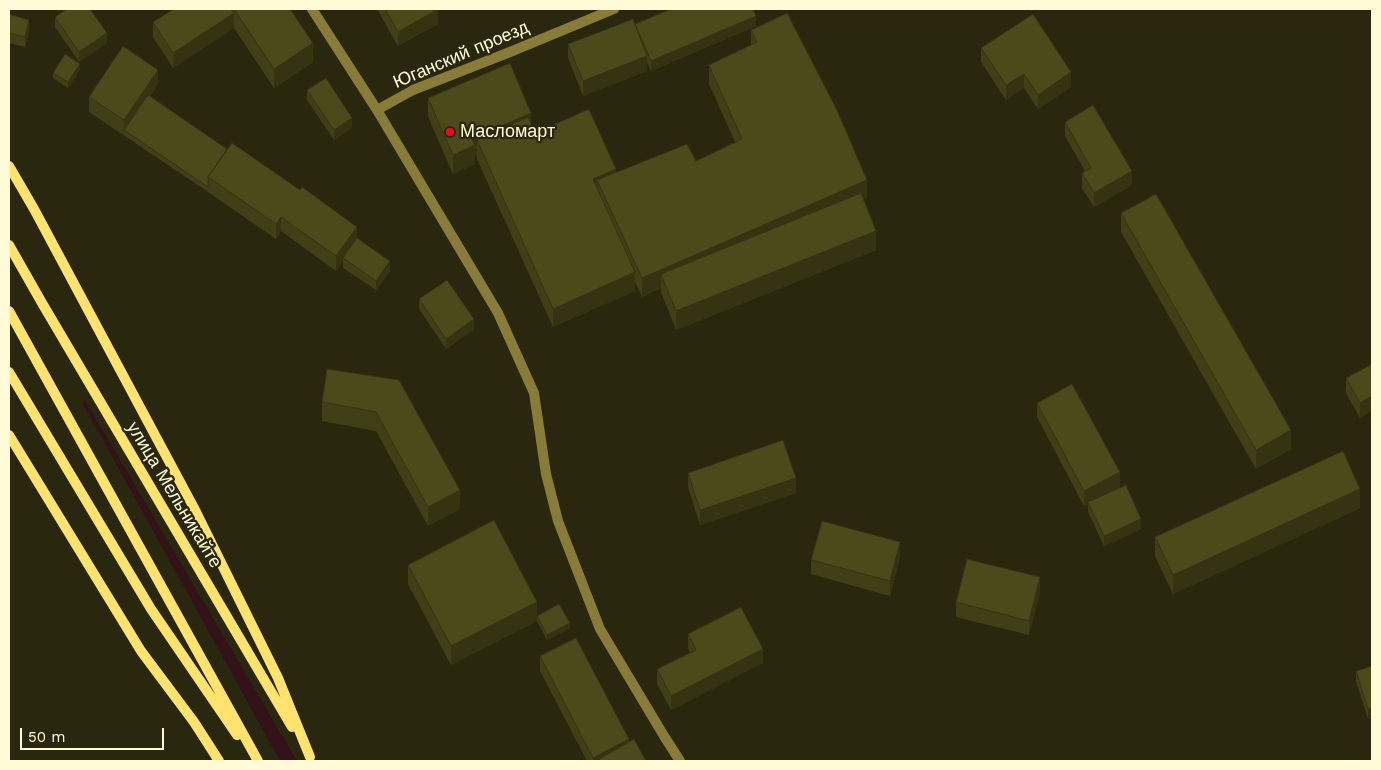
<!DOCTYPE html>
<html>
<head>
<meta charset="utf-8">
<style>
	body { margin:0 }
	#map { position:relative; width:1381px; height:770px; overflow:hidden; background:#29280f; font-family:"Work Sans",sans-serif }
	canvas { display:block }
	.frame { position:absolute; inset:0; border:10px solid #fffbd7; pointer-events:none }
	.scale { position:absolute; left:20px; top:728px; width:144px; height:22px; box-sizing:border-box; border:2px solid #fffbd7; border-top:0; padding-left:6px; font-size:15px; line-height:18px; white-space:nowrap; color:#fffbd7; -webkit-text-stroke:4px #29280f; paint-order:stroke }
</style>
</head>
<body>
<div id="map">
<canvas width="1381" height="770"></canvas>
<div class="frame"></div>
<div class="scale">50 m</div>
</div>
<script>
const ctx = document.querySelector('canvas').getContext('2d');
ctx.lineJoin = 'round';
function paint(path, color) {
  ctx.fillStyle = color;
  ctx.fill(path, 'evenodd');
}
function poly(rows) {
  const path = new Path2D();
  for (const r of rows) {
    path.moveTo(r[0], r[1]);
    for (let i = 2; i < r.length; i += 2) path.lineTo(r[i], r[i + 1]);
  }
  return path;
}
function strokePath(path, color, width, dash) {
  ctx.strokeStyle = color;
  ctx.lineWidth = width;
  ctx.lineCap = dash ? 'butt' : 'round';
  ctx.setLineDash(dash || []);
  ctx.stroke(path);
}
function label(font, color, halo, rows, align = 'center') {
  ctx.font = font + ' "Work Sans",sans-serif';
  ctx.lineWidth = 4.5;
  ctx.setLineDash([]);
  ctx.textBaseline = 'middle';
  ctx.strokeStyle = halo;
  ctx.fillStyle = color;
  for (const [text, x, y, turn = 0] of rows) {
    ctx.save();
    ctx.translate(x, y);
    ctx.rotate((+turn || 0) * Math.PI / 180);
    ctx.textAlign = isNaN(turn) ? turn : align;
    if (halo) ctx.strokeText(text, 0, 0);
    ctx.fillText(text, 0, 0);
    ctx.restore();
  }
}
paint(poly([
	[85,400,297,761,280,761,82,402]
]), '#33121a');
strokePath(poly([
	[312,9,377,110,498,313,534,393,546,474,558,521,600,629,664,736,680,761],
	[377,110,413,90,510,52,614,9]
]), '#897b38', 10);
strokePath(poly([
	[9,166,34,209,194,508,278,678,310,757],
	[9,245,42,303,292,727],
	[9,311,258,761],
	[9,372,151,609,237,735],
	[9,435,141,651,194,722,219,761]
]), '#ffe36e', 10);
paint(poly([
	[174,9,290,9,313,62,274,88,234,28,173,68,153,37,153,22],
	[377,9,438,9,438,24,398,46],
	[9,14,29,30,25,47,9,43],
	[55,17,107,43,79,62,55,27],
	[635,25,756,26,651,71,647,62,647,71,583,96,568,58,568,44],
	[751,30,867,198,863,200,876,250,676,330,661,292,661,288,642,297,635,282,635,291,553,327,477,159,477,155,475,156,475,164,453,174,428,117,428,98,531,125,535,133,616,173,696,161,735,142,709,84,709,65,751,45],
	[981,48,1071,87,1038,109,1024,88,1006,100,981,62],
	[80,69,68,88,53,78,53,73],
	[158,84,150,96,357,238,390,271,376,290,343,268,343,261,336,271,281,231,276,239,208,192,89,112,89,97],
	[307,90,352,128,334,140,307,100],
	[1065,122,1132,185,1094,207,1082,188,1082,173,1085,171,1065,136],
	[1121,213,1291,449,1256,469,1121,232],
	[419,299,474,329,446,349,419,309],
	[1372,364,1360,418,1346,393,1346,378],
	[399,380,460,509,428,526,376,431,322,421,322,402],
	[1037,403,1120,487,1108,493,1141,529,1104,546,1088,512,1088,504,1084,506,1037,417],
	[688,473,796,493,700,525,688,487],
	[1360,508,1173,594,1155,556,1155,537],
	[900,557,890,596,811,574,811,560],
	[408,565,537,616,570,628,547,640,537,621,451,665,408,584],
	[1040,592,1029,635,956,617,956,602],
	[688,634,763,663,671,710,657,684,657,669,690,653,688,648],
	[540,656,629,742,646,761,587,761,540,671],
	[1372,666,1372,718,1368,719,1356,681,1356,671]
]), '#404016');
paint(poly([
	[438,9,438,24,398,46,398,32],
	[234,13,234,28,173,68,173,53],
	[756,16,756,26,651,71,651,61],
	[29,20,29,30,25,47,25,37],
	[107,33,107,43,79,62,79,52],
	[313,43,313,62,274,88,274,69],
	[647,56,647,71,583,96,583,81],
	[80,64,80,69,68,88,68,82],
	[158,70,158,84,127,131,124,130,124,120],
	[1071,72,1071,87,1038,109,1038,95],
	[1024,74,1024,88,1006,100,1006,85],
	[531,113,531,132,477,140,477,155,475,156,475,164,453,174,453,155,472,139],
	[352,118,352,128,334,140,334,130],
	[616,169,616,188,597,180,597,196,593,179],
	[1132,171,1132,185,1094,207,1094,193],
	[867,180,867,198,666,286,661,274,661,288,642,297,642,278],
	[281,217,281,231,276,239,276,224],
	[357,227,357,241,343,258,343,261,336,271,336,256],
	[876,231,876,250,676,330,676,311],
	[390,261,390,271,376,290,376,281],
	[635,272,635,291,553,327,553,309],
	[474,319,474,329,446,349,446,339],
	[1372,396,1372,411,1360,418,1360,403],
	[1291,430,1291,449,1256,469,1256,450],
	[1120,472,1120,487,1089,503,1088,502,1088,504,1084,506,1084,491],
	[796,478,796,493,700,525,700,510],
	[1360,489,1360,508,1173,594,1173,575],
	[460,490,460,509,428,526,428,507],
	[1141,519,1141,529,1104,546,1104,536],
	[900,542,900,557,890,596,890,581],
	[1040,577,1040,592,1029,635,1029,621],
	[537,602,537,621,451,665,451,646],
	[570,623,570,628,547,640,547,635],
	[763,649,763,663,671,710,671,696],
	[1372,708,1372,718,1368,719,1368,709],
	[629,739,629,754,599,759,599,761,593,761,593,758]
]), '#343412');
const building = poly([
	[67,9,90,9,107,33,79,52,55,17,67,9],
	[174,9,231,9,234,13,173,53,153,22,174,9],
	[234,9,290,9,313,43,274,69,234,9],
	[385,9,438,9,398,32,385,9],
	[671,9,753,9,756,16,651,61,635,24,671,9],
	[787,13,837,110,867,180,642,278,597,180,687,144,696,161,742,139,709,65,757,42,751,30,787,13],
	[9,14,29,20,25,37,9,33,9,14],
	[1033,14,1071,72,1038,95,1024,74,1006,85,981,48,1033,14],
	[633,19,647,56,583,81,568,44,633,19],
	[123,46,158,70,124,120,89,97,123,46],
	[65,54,80,64,68,82,53,73,65,54],
	[510,63,531,113,472,139,475,145,453,155,428,98,510,63],
	[326,78,352,118,334,130,307,90,326,78],
	[148,95,227,149,208,177,208,187,124,130,148,95],
	[1093,105,1132,171,1094,193,1082,173,1091,168,1065,122,1093,105],
	[589,109,616,169,593,179,635,272,553,309,477,140,528,117,535,133,589,109],
	[232,143,300,190,302,187,357,227,336,256,281,217,276,224,208,177,232,143],
	[861,193,876,231,676,311,661,274,861,193],
	[1156,194,1291,430,1256,450,1121,213,1156,194],
	[357,238,390,261,376,281,343,258,357,238],
	[447,280,474,319,446,339,419,299,447,280],
	[1372,364,1372,396,1360,403,1346,378,1372,364],
	[327,369,399,380,460,490,428,507,376,412,322,402,327,369],
	[1072,384,1120,472,1084,491,1037,403,1072,384],
	[783,440,796,478,700,510,688,473,783,440],
	[1343,451,1360,489,1173,575,1155,537,1343,451],
	[1126,485,1141,519,1104,536,1088,502,1126,485],
	[494,520,537,602,451,646,408,565,494,520],
	[822,521,900,542,890,581,811,560,822,521],
	[967,559,1040,577,1029,621,956,602,967,559],
	[559,604,570,623,547,635,537,616,559,604],
	[741,607,763,649,671,696,657,669,696,650,688,634,741,607],
	[576,638,629,739,593,758,540,656,576,638],
	[1372,666,1372,708,1368,709,1356,671,1372,666],
	[634,739,646,761,600,761,599,759,634,739]
]);
paint(building, '#4a4a1a');
strokePath(building, '#343412', 1);
for (const [x, y, r, color] of [
	[450,132,5,"#ff0320"]
]) {
  const dot = new Path2D();
  dot.arc(x, y, r, 0, 2 * Math.PI);
  ctx.fillStyle = color;
  ctx.fill(dot);
  strokePath(dot, '#29280f', 2);
}
label('18px', '#fffbd7', '#29280f', [
	["Юганский проезд",461,55,-23],
	["улица Мельникайте",174,495,59]
]);
label('18px', '#fffbd7', '#29280f', [
	["Масломарт",460,132]
], 'left');
</script>
</body>
</html>
